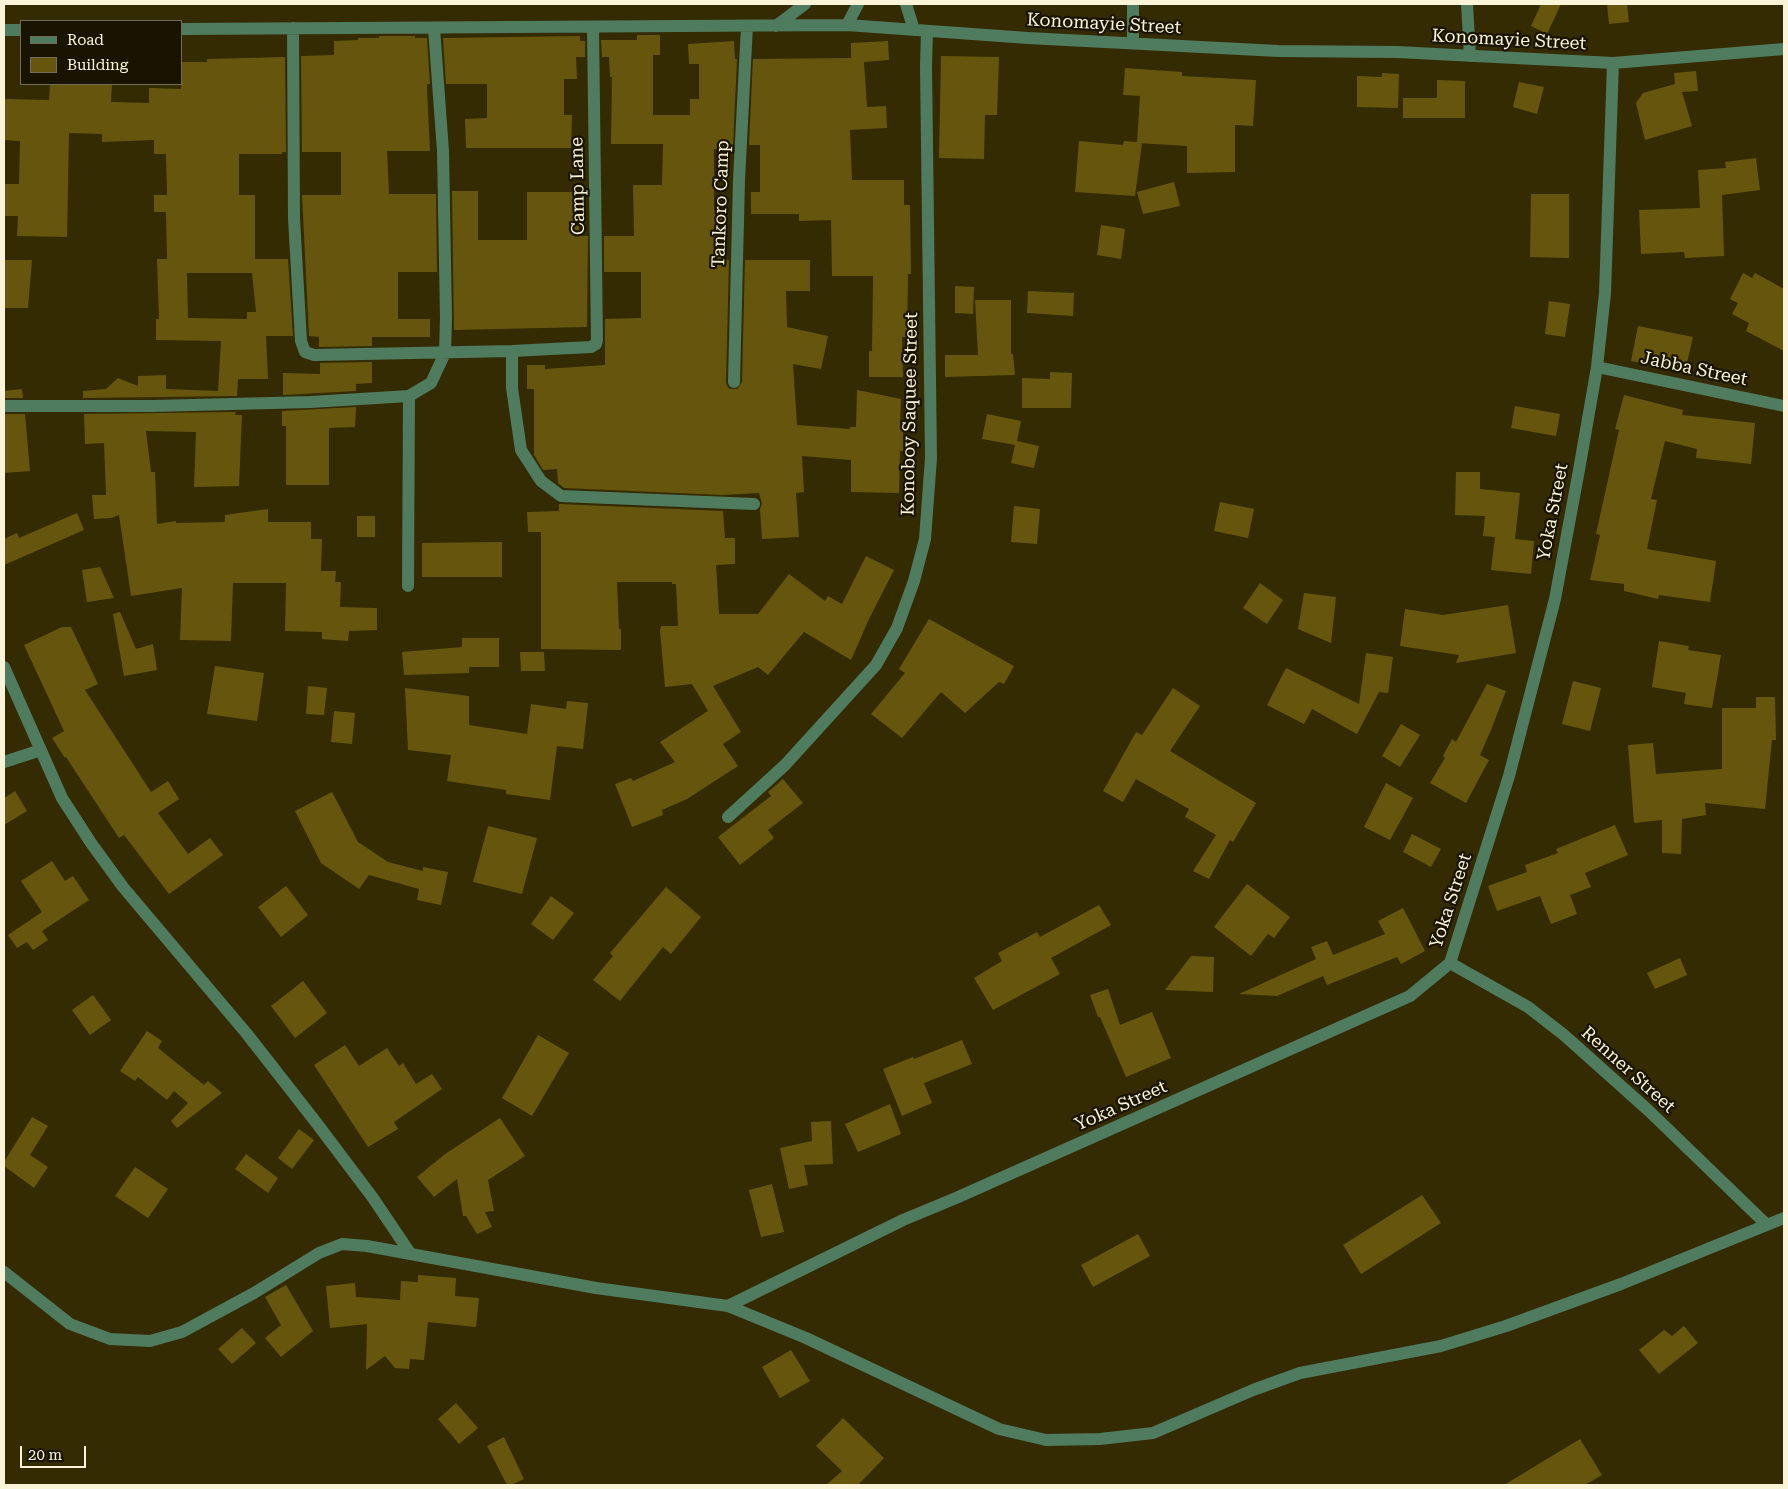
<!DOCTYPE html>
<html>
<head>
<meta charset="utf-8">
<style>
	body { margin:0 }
	#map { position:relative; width:1788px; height:1489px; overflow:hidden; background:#342b02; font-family:"Roboto Serif",serif }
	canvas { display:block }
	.frame { position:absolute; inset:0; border:5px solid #fbf4d9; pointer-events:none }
	.legend { position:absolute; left:20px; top:20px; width:162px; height:65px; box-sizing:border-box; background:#191301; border:1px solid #736d57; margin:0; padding:6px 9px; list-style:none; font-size:15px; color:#fbf4d9 }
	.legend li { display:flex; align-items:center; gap:10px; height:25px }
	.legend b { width:25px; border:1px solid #736d57 }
	.scale { position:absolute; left:20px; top:1446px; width:66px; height:22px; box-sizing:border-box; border:2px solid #fbf4d9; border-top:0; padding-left:6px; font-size:15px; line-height:18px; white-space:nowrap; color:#fbf4d9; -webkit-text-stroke:4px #191301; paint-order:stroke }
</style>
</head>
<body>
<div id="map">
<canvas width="1788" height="1489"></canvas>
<div class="frame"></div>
<ul class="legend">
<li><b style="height:6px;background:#4f7b5f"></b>Road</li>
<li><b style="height:14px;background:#66560d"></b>Building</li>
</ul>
<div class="scale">20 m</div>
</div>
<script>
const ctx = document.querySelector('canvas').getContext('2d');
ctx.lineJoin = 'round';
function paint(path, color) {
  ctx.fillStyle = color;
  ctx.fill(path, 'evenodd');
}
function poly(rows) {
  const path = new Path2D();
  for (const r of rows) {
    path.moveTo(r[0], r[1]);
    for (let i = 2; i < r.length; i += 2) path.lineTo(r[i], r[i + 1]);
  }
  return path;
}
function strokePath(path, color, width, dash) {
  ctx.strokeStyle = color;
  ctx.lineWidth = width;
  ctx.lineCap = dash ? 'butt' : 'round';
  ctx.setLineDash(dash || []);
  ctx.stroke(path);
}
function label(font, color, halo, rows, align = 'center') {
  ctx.font = font + ' "Roboto Serif",serif';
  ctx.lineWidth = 4.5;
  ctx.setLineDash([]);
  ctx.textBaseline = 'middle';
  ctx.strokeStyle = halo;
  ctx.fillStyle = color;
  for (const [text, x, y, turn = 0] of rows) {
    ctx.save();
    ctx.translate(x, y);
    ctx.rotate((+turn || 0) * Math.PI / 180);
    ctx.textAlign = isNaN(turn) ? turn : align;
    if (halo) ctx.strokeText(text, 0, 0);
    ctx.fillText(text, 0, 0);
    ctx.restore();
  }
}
paint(poly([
	[1541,4,1561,4,1547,34,1531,26],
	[1607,4,1627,4,1629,22,1609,24],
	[637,35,660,35,660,55,653,55,653,115,690,115,690,99,699,99,699,64,689,64,688,44,734,41,735,59,737,59,733,145,724,145,724,149,714,149,714,210,722,210,724,255,724,259,729,260,726,382,727,386,730,389,737,389,742,382,745,260,810,260,810,291,786,291,787,327,828,336,821,369,793,364,797,425,850,429,850,427,856,427,857,390,901,399,900,427,903,427,903,451,900,451,899,493,851,492,851,460,802,456,804,492,796,493,799,537,762,539,760,509,762,504,759,493,722,495,564,488,558,483,557,469,543,470,534,455,534,389,527,389,527,365,545,365,545,369,605,365,605,319,641,318,641,272,604,272,604,236,634,236,633,185,662,185,663,144,611,144,612,77,610,77,609,57,602,57,601,40,637,40],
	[379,36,415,36,415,38,427,38,430,84,427,84,427,90,430,151,387,151,389,194,436,194,437,272,398,272,398,319,430,319,430,337,372,337,372,346,319,347,319,337,309,336,302,195,341,195,341,152,302,152,301,56,334,55,334,41,358,40,358,38,379,38],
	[580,36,580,41,585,41,585,57,576,57,577,79,564,79,564,115,572,115,571,148,466,148,465,119,487,118,487,84,446,84,443,38],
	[888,41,889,60,864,62,867,107,886,106,887,128,850,130,852,180,904,180,904,205,910,205,911,274,908,274,907,337,902,337,903,377,869,377,869,351,872,351,873,276,832,276,831,220,799,221,799,214,751,214,751,192,760,192,760,145,749,145,753,59,851,58,851,43],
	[941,56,999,57,997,115,985,115,984,159,939,158],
	[285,57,286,152,282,152,282,154,239,154,239,195,255,195,255,259,288,259,293,336,266,336,268,379,238,379,237,396,83,398,83,391,106,389,118,378,138,386,138,376,166,375,166,389,218,391,221,341,156,340,156,319,159,319,157,259,167,259,166,212,154,212,154,195,167,195,166,154,154,154,154,140,102,142,102,134,69,133,67,237,17,236,18,216,4,216,4,184,19,184,20,141,4,140,4,99,49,100,50,84,112,84,111,102,149,103,149,88,181,89,181,62,207,62,207,59],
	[187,273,252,273,256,312,247,312,247,319,188,318],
	[1125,68,1182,72,1182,76,1256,80,1253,126,1235,125,1235,172,1187,173,1187,146,1138,143,1142,143,1135,196,1075,192,1079,141,1123,145,1124,141,1137,142,1140,96,1123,95],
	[1696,71,1698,91,1682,92,1692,126,1645,140,1636,103,1643,93,1675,84,1674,73],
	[1382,73,1399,74,1398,108,1357,107,1357,76,1382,77],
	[1437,80,1465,81,1465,118,1403,118,1403,98,1437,98],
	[1519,82,1544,87,1537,114,1513,107],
	[1756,158,1760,190,1722,195,1724,256,1685,258,1684,252,1641,254,1639,210,1700,208,1698,170,1726,168,1725,162],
	[1174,182,1180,206,1143,214,1137,192],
	[452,191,478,191,478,240,527,240,527,192,579,192,579,236,588,236,587,327,454,330],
	[1531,194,1569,194,1569,258,1530,257],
	[1101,225,1125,229,1121,259,1097,255],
	[4,260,32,260,28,308,4,308],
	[1743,273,1752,278,1755,273,1784,289,1784,351,1746,331,1749,323,1732,314,1738,303,1730,299],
	[955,286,974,287,973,314,955,313],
	[1028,291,1074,293,1073,316,1027,313],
	[975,300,1011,300,1011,354,1013,354,1015,375,945,377,945,355,978,355],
	[1549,301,1570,304,1565,337,1545,334],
	[1638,326,1693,337,1685,372,1631,361],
	[372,362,372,383,356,384,356,391,283,395,283,373,320,374,320,363],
	[1050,372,1072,373,1071,408,1022,408,1022,378,1050,379],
	[22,389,23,398,4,398,4,391],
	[1624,395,1683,410,1682,415,1755,423,1751,464,1696,458,1697,449,1665,441,1651,499,1657,500,1647,549,1716,561,1710,602,1659,595,1658,599,1624,591,1624,584,1590,580,1600,535,1596,534,1619,430,1615,429],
	[1515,406,1560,414,1556,436,1511,428],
	[356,407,355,427,329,428,329,485,286,485,286,426,282,426,282,411],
	[236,412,235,415,242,415,239,486,194,487,196,432,146,431,151,472,155,472,157,524,176,521,176,523,225,522,225,515,268,509,268,522,311,522,311,539,322,539,321,571,336,571,335,582,341,582,340,607,377,608,377,630,349,631,348,641,322,639,322,632,285,631,286,583,233,583,231,641,180,640,182,588,131,596,119,515,111,518,94,519,92,495,106,495,104,443,85,444,84,414],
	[4,414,25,414,30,471,4,473],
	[987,414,1021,421,1017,441,1039,446,1034,468,1011,463,1015,445,982,439],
	[1456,472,1480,472,1480,489,1520,493,1515,539,1534,541,1531,574,1491,570,1495,537,1483,536,1485,516,1455,515],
	[1220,502,1254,509,1248,538,1214,531],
	[559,504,723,511,725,538,735,538,735,564,716,565,719,614,758,614,789,574,825,601,828,596,842,604,866,556,894,570,869,619,851,660,804,632,768,675,758,667,713,686,741,732,723,744,738,766,687,799,662,810,663,815,632,827,615,784,631,778,633,781,675,762,660,742,708,711,692,684,665,687,660,630,661,626,678,626,676,584,672,584,672,582,617,582,619,629,621,629,621,650,541,649,541,532,528,532,527,512,559,511],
	[1014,506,1040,509,1037,544,1011,542],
	[77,513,84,530,4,565,4,539,17,533,19,538],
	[357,516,375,516,375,537,357,537],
	[502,542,502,577,422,577,422,543],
	[100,567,114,598,87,602,82,570],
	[1260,583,1283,600,1267,624,1243,608],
	[1304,593,1336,597,1331,643,1298,629],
	[1508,605,1516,653,1456,663,1459,655,1400,646,1405,609,1443,615],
	[120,612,136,649,153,644,157,670,124,676,113,614],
	[929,619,1014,666,1004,684,999,682,965,713,941,692,902,738,871,714,905,673,899,669],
	[62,627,71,627,98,684,85,690,151,792,168,781,179,799,158,813,188,854,210,838,223,855,169,894,124,835,119,838,66,757,65,758,52,738,64,731,24,645],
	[462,638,499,638,499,667,469,667,469,673,404,675,402,652,462,647],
	[1659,641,1689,646,1688,650,1721,655,1712,708,1684,704,1686,693,1652,687],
	[520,652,544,652,545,671,521,671],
	[1366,653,1393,657,1388,693,1379,692,1357,734,1312,709,1304,724,1267,705,1286,668,1359,704],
	[215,666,264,673,257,721,207,714],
	[1573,681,1601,688,1590,731,1562,724],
	[1487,684,1506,691,1491,730,1480,755,1489,760,1466,803,1430,783,1445,758,1443,756,1452,739,1456,742],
	[308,686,327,688,324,715,306,714],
	[405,688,469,696,469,725,527,734,531,704,566,709,567,701,588,703,583,749,557,746,550,800,506,794,506,790,447,781,451,755,408,750],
	[1173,688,1200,706,1170,751,1256,803,1233,842,1230,840,1209,879,1193,871,1216,835,1185,817,1189,809,1136,779,1123,802,1103,791,1136,732,1142,735],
	[1756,697,1775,697,1776,740,1772,740,1765,809,1705,803,1706,815,1682,819,1681,854,1662,853,1662,820,1634,823,1628,745,1653,743,1656,774,1722,769,1722,708,1756,708],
	[334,711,355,713,352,744,331,742],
	[1401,724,1420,735,1400,767,1382,756],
	[783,779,803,803,768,830,774,838,740,865,718,837,771,796,768,792],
	[1386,783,1413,798,1390,840,1364,827],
	[15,791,27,811,4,825,4,798],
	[332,792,358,842,388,862,423,871,423,867,448,872,441,905,417,900,419,889,369,875,359,889,321,863,295,811],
	[1615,825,1628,855,1585,873,1591,887,1570,895,1577,914,1551,924,1540,896,1497,911,1488,886,1527,872,1525,865,1558,853,1556,849],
	[488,826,537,838,522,894,473,882],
	[1412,834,1441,849,1431,867,1403,852],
	[52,861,65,881,73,876,89,900,42,931,48,940,33,950,27,942,17,948,8,935,42,912,21,881],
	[1247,884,1290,917,1274,938,1268,934,1251,956,1214,927],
	[286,886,308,915,281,937,258,907],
	[666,887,701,917,671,954,663,947,620,1001,593,980,613,956,610,953],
	[551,896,574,913,553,940,531,924],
	[1099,905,1111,925,1051,958,1060,974,993,1010,974,978,1002,961,998,953,1037,932,1040,937],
	[1403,908,1425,951,1401,964,1397,957,1327,985,1323,976,1277,996,1239,994,1316,959,1311,947,1327,941,1333,955,1385,934,1378,921],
	[1191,956,1214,957,1213,992,1165,990],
	[1680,958,1687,975,1655,989,1647,973],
	[303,981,327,1013,295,1038,271,1006],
	[1108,989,1120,1025,1152,1012,1171,1058,1126,1077,1100,1017,1098,1017,1090,995],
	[93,995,111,1020,90,1035,72,1010],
	[147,1031,162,1041,158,1048,204,1085,208,1081,222,1093,177,1128,171,1121,188,1103,174,1091,167,1100,138,1077,135,1081,120,1071],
	[538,1035,569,1053,532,1116,502,1098],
	[962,1040,972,1064,924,1083,932,1103,902,1116,883,1069,913,1057,914,1059],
	[345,1045,359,1066,387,1048,399,1066,403,1063,416,1084,432,1074,442,1089,394,1122,398,1129,368,1147,314,1065],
	[890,1104,901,1134,858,1152,845,1124],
	[32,1117,48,1126,30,1155,48,1167,34,1188,4,1166,4,1162],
	[500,1118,525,1156,488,1180,494,1211,485,1212,492,1227,477,1234,466,1216,463,1216,457,1179,434,1197,417,1177,445,1154],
	[831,1121,833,1164,804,1165,808,1185,789,1189,780,1148,812,1141,811,1122],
	[299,1129,314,1140,292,1169,278,1158],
	[246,1154,278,1178,268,1193,235,1169],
	[135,1167,168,1189,148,1218,115,1196],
	[772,1184,784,1232,761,1237,749,1190],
	[1422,1195,1441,1223,1361,1274,1343,1245],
	[1138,1234,1150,1256,1093,1287,1081,1265],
	[418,1275,456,1278,455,1296,479,1298,476,1327,428,1322,424,1360,410,1359,409,1369,395,1368,385,1356,366,1370,367,1324,330,1328,326,1286,355,1283,356,1297,400,1300,401,1281,418,1282],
	[286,1285,313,1331,281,1357,265,1338,281,1325,265,1297],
	[1684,1326,1698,1343,1659,1374,1639,1350,1664,1330,1672,1336],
	[242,1328,256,1343,232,1364,218,1349],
	[791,1350,810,1381,780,1398,762,1367],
	[456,1403,478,1428,459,1444,438,1419],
	[843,1418,884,1458,858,1485,826,1485,842,1471,816,1446],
	[504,1437,524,1479,511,1485,507,1485,487,1446],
	[1580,1439,1602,1475,1585,1485,1504,1485]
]), '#66560d');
strokePath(poly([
	[906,4,914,30],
	[1133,4,1133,43],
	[1467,4,1470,56],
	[847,25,858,4],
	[776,26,805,4],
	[293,28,294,218,301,341,305,352,314,355,512,351,591,347,596,344,597,340,593,27],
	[181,29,847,25,1028,38,1278,51,1397,52,1613,63,1784,49],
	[4,30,21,30],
	[512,351,512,388,521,450,541,481,561,496,754,504],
	[1597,367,1784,406],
	[734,382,739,180,747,26],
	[4,406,153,406,311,402,409,396,431,383,445,353,446,318,443,151,434,28],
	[408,586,409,396],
	[4,667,62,798,91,843,123,887,247,1034,315,1121,373,1198,410,1253],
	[4,762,41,750],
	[728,817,785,765,876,665,897,628,914,581,925,539,931,458,926,66,927,31],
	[1450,963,1528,1007,1564,1035,1648,1110,1766,1224],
	[4,1272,70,1324,110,1339,150,1341,182,1332,254,1293,319,1253,342,1244,367,1246,596,1288,728,1306,806,1338,999,1429,1046,1440,1100,1439,1153,1433,1253,1390,1300,1373,1441,1346,1506,1326,1621,1284,1784,1218],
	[728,1306,903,1220,956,1198,1410,996,1450,963,1509,776,1555,599,1579,470,1597,367,1605,293,1613,63]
]), '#4f7b5f', 12);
label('18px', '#fbf4d9', '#191301', [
	["Konomayie Street",1104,24,3],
	["Konomayie Street",1509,40,3],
	["Camp Lane",578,186,-91],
	["Tankoro Camp",721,204,-88],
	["Jabba Street",1694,369,12],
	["Konoboy Saquee Street",910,414,-89],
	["Yoka Street",1553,512,-79],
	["Yoka Street",1451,901,-72],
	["Renner Street",1628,1070,42],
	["Yoka Street",1121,1106,-24]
]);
</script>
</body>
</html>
